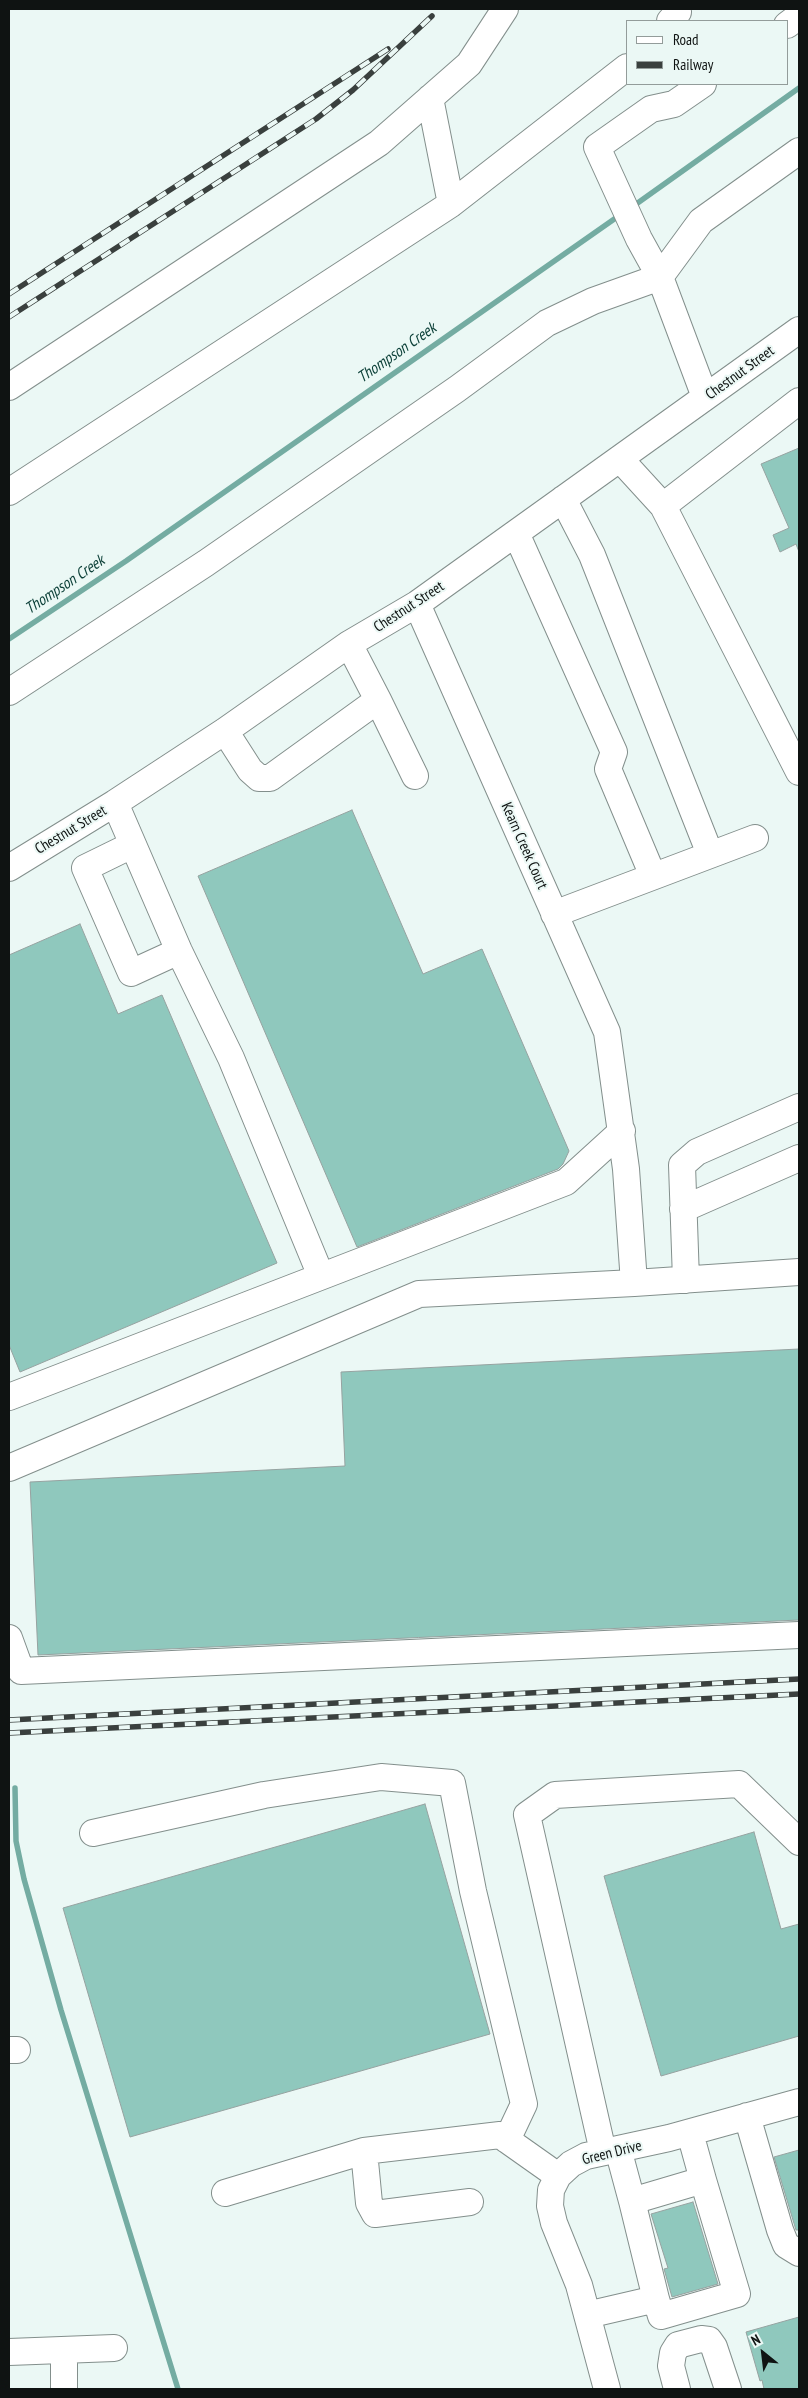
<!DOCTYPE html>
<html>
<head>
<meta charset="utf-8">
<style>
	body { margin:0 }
	#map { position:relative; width:808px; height:2398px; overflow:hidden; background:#ebf8f5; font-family:"PT Sans Narrow",sans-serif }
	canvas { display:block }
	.frame { position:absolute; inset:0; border:10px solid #0f1312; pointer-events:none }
	.legend { position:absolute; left:626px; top:20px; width:162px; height:65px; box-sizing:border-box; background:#ebf8f5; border:1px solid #939c9a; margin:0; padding:6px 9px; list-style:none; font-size:15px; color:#0f1312 }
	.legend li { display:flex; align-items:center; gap:10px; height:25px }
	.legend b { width:25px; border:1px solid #939c9a }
	.north { position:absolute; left:738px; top:2328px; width:50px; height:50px; -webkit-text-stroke:4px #ebf8f5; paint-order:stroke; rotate:331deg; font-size:14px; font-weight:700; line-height:20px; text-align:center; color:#0f1312 }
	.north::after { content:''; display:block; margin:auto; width:18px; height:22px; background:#0f1312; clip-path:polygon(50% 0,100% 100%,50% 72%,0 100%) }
</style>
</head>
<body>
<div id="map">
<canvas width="808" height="2398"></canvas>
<div class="frame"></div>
<ul class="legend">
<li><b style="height:6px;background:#fff"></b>Road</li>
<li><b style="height:6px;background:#3a403e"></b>Railway</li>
</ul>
<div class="north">N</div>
</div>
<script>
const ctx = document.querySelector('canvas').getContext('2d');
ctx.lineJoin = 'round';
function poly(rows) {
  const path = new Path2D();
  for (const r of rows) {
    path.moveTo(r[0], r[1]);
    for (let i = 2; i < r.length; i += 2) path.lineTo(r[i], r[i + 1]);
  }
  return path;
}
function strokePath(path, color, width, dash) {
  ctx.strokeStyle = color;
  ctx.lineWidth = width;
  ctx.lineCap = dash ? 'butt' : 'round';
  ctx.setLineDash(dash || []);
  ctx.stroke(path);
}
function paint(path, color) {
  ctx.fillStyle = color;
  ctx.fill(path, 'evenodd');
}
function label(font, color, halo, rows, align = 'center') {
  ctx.font = font + ' "PT Sans Narrow",sans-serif';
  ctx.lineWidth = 4;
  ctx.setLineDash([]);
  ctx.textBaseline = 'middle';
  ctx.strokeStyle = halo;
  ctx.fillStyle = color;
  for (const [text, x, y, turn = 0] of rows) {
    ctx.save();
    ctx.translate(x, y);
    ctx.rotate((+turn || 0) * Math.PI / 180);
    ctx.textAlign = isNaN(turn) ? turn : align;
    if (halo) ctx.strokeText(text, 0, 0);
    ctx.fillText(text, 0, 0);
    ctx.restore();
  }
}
strokePath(poly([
	[632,207,799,88],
	[9,639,126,561,620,215],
	[15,1788,16,1841,24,1879,61,2010,178,2389]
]), '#74aca2', 5.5);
const building = poly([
	[799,448,799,552,796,544,780,552,773,535,789,528,761,464,799,448],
	[352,810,423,974,482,949,569,1151,563,1164,558,1169,357,1247,198,876,352,810],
	[80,924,118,1014,162,995,277,1263,20,1372,9,1345,9,955,80,924],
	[799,1349,799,1620,38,1655,30,1482,345,1466,341,1372,799,1349],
	[425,1804,490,2034,130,2137,63,1908,425,1804],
	[754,1832,781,1929,799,1924,799,2036,661,2076,604,1876,754,1832],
	[799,2150,799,2230,796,2230,774,2157,799,2150],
	[693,2202,718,2284,672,2297,664,2269,668,2268,651,2214,693,2202],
	[799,2317,799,2389,764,2389,762,2380,760,2381,746,2332,799,2317]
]);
paint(building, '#8fc8bd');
strokePath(building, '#96a2a0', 1);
const minor = poly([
	[670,21,678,12],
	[787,25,799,16],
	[430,98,451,204],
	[9,387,379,143,469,64,505,9],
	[705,397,660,277,701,221,799,151],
	[620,459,663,506,799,401],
	[9,492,451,204,627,67],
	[563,499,592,555,710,854],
	[663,506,799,772],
	[516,533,614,752,608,769,653,876],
	[9,692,206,563,457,389,547,323,593,301,660,277,639,239,597,147,651,109,674,104,703,84],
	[378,700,415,776],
	[225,731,250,770,259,778,270,778,378,700,349,644],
	[115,803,179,951,231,1058,321,1276],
	[132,845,85,868,131,973,179,951],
	[9,868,115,803,225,731,349,644,417,604,799,330],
	[554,914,755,838],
	[683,1209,799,1158],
	[686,1280,682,1165,697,1152,799,1107],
	[634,1283,799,1272],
	[9,1397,566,1182,622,1131],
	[9,1468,419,1294,634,1283,626,1169,607,1032,417,604],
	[9,1638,21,1671,799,1635],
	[93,1833,264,1795,381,1777,452,1783,473,1891,524,2104,507,2140],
	[9,2050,17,2050],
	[747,2116,780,2230,786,2245,799,2253],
	[690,2133,703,2180],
	[618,2149,632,2201],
	[364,2151,369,2203,375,2214,470,2202],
	[603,2152,527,1815,555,1795,739,1784,799,1842],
	[225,2193,364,2151,500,2135,558,2176],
	[587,2315,656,2299,632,2201,703,2180,737,2294,661,2316,656,2299],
	[64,2351,64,2389],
	[9,2352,114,2348],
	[607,2389,579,2285,554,2223,550,2206,551,2190,558,2176,571,2164,586,2156,669,2138,799,2102],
	[677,2389,671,2366,673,2353,678,2345,701,2339,709,2340,714,2347,728,2389]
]);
strokePath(minor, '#838f8c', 28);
strokePath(minor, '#fff', 26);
const rail = poly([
	[9,294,388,49],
	[9,317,316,119,353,90,432,16],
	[9,1720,799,1679],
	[9,1733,799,1694]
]);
strokePath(rail, '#3a403e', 5.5);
strokePath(rail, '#ebf8f5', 4, [11]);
label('15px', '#0f1312', '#ebf8f5', [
	["Chestnut Street",740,373,-36],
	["Chestnut Street",409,607,-33],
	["Chestnut Street",71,830,-31],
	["Kearn Creek Court",524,846,66],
	["Green Drive",612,2153,-14]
]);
label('italic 16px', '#0d4139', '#ebf8f5', [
	["Thompson Creek",397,353,-35],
	["Thompson Creek",65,585,-34]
]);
</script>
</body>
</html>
